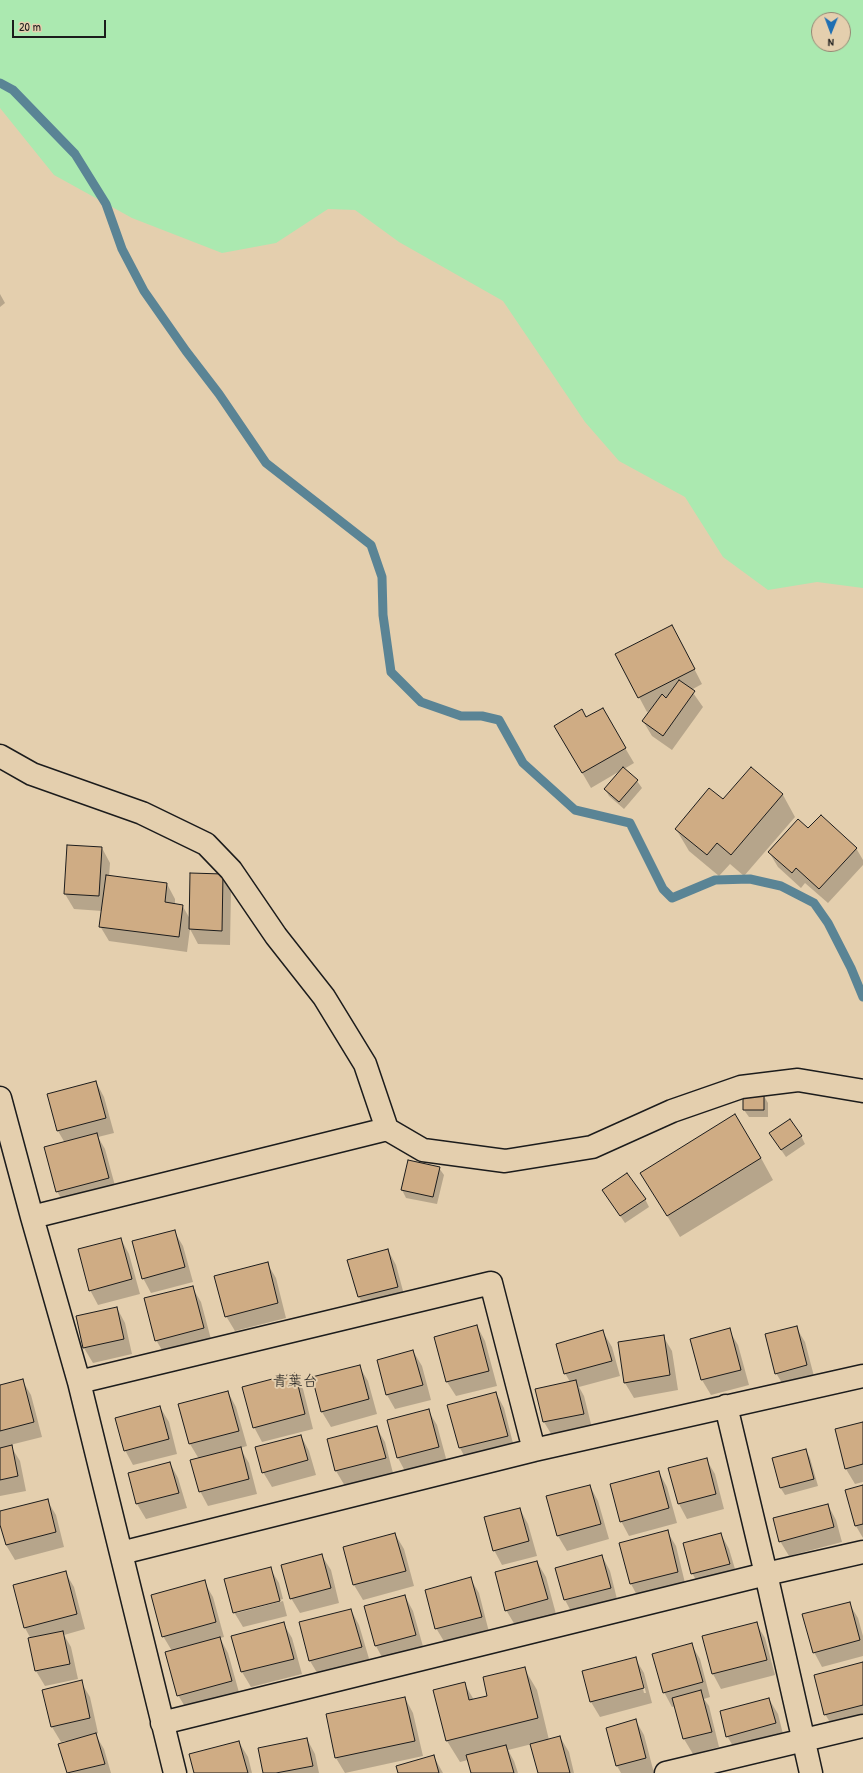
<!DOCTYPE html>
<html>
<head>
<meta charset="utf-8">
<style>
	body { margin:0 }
	#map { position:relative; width:863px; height:1773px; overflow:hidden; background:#e4cfae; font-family:"Patrick Hand",sans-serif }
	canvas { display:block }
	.north { position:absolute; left:811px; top:12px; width:40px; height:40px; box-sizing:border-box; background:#e4cfae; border:1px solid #948774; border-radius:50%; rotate:181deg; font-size:11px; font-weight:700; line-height:16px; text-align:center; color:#1c1c1c }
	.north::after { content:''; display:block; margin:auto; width:14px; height:18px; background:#1f6fb2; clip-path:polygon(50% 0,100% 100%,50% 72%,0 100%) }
	.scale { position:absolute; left:12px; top:20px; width:94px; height:18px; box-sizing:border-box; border:2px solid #1c1c1c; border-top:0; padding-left:5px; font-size:12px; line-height:14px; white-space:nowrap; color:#1c1c1c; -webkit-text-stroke:3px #e4cfae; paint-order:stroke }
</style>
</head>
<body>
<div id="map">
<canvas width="863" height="1773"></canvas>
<div class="north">N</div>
<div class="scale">20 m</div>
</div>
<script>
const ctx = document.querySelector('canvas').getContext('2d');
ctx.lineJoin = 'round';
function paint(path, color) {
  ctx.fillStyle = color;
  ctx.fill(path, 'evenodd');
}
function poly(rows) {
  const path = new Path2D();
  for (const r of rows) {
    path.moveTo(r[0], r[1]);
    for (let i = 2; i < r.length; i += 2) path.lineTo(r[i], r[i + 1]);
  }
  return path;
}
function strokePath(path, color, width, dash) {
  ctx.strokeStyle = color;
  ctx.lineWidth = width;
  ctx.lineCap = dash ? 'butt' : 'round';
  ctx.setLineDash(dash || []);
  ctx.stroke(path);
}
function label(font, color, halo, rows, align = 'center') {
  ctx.font = font + ' "Patrick Hand","Klee One",sans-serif';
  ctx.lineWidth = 4;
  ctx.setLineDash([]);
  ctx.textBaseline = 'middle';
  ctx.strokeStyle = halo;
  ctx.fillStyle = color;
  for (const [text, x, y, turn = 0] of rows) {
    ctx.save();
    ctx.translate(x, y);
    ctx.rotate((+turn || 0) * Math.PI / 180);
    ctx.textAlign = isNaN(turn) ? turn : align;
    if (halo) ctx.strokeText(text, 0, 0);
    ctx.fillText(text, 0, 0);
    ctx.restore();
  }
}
paint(poly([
	[0,0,863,0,863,588,817,582,768,590,723,557,685,497,619,461,585,422,503,301,399,242,355,210,328,209,276,243,222,253,132,218,54,175,0,108],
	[819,20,843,20,843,44,819,44]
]), '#abe9b0');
paint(poly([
	[0,294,5,303,0,307],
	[680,641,702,684,691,690,703,707,672,750,652,736,643,721,651,710,647,712,639,697],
	[602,709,634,763,624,769,637,781,642,788,624,809,609,796,605,789,620,771,591,788,555,726,586,719],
	[751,768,783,795,795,817,744,876,730,864,719,876,689,851,676,829,723,801],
	[808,830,856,848,863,860,863,865,828,903,805,883,801,888,778,867,769,852],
	[102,848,110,863,109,877,167,884,175,899,175,904,182,905,190,919,223,875,231,890,230,945,198,944,190,929,187,952,109,941,100,926,102,911,74,909,65,894],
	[96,1082,104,1097,114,1133,98,1137,105,1149,117,1193,65,1206,57,1191,65,1143,58,1131,48,1095],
	[744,1096,764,1096,768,1103,768,1117,749,1117,744,1110],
	[801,1136,805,1144,786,1157,775,1141],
	[761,1158,773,1180,680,1237,641,1173],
	[439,1168,444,1175,437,1204,406,1198,402,1190],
	[608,1198,645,1199,649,1207,625,1223],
	[174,1231,183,1246,193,1282,151,1293,143,1278],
	[121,1239,129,1254,140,1294,98,1305,90,1290],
	[388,1250,396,1265,406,1302,367,1312,359,1297,349,1260],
	[267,1263,276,1278,286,1318,235,1331,226,1316],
	[192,1287,201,1302,212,1343,165,1355,156,1340],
	[117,1308,125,1323,132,1354,93,1363,84,1348],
	[477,1326,485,1341,497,1386,456,1396,447,1382],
	[796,1327,805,1342,815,1380,785,1388,776,1373],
	[729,1330,738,1345,749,1385,711,1395,702,1380,691,1339],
	[603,1332,612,1347,620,1376,579,1387,584,1396,592,1428,553,1437,544,1422,570,1382,565,1373],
	[663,1336,672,1351,678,1390,634,1398,625,1383],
	[413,1351,422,1366,431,1400,395,1409,387,1395],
	[359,1366,368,1381,377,1414,331,1427,322,1412],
	[294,1374,303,1389,313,1429,262,1442,254,1427],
	[22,1380,31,1395,42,1437,10,1445,20,1461,26,1491,0,1496,0,1386],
	[228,1392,236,1407,247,1446,240,1448,249,1463,257,1494,208,1506,200,1491,199,1459,190,1444],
	[496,1393,504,1408,515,1451,468,1463,460,1448,448,1406],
	[160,1407,169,1422,177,1454,133,1465,125,1450],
	[428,1410,437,1425,447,1462,406,1473,398,1458,388,1421],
	[863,1423,863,1482,855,1484,846,1469,836,1430],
	[376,1427,385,1442,393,1473,345,1486,336,1471,328,1439],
	[301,1436,309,1451,316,1475,272,1487,263,1472],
	[806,1450,810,1458,818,1486,785,1495,780,1487],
	[706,1459,715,1474,724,1509,687,1519,679,1504,669,1469],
	[170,1463,178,1478,187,1508,146,1519,137,1504,129,1474],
	[659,1472,667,1487,677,1523,629,1536,621,1521],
	[590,1486,598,1501,609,1539,567,1551,558,1536],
	[863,1487,863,1538,856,1526,847,1491],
	[47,1500,56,1515,64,1547,15,1560,6,1545,0,1521,0,1512],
	[828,1505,836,1520,842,1542,789,1556,780,1541],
	[520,1509,528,1524,537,1556,502,1565,494,1550],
	[667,1531,676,1546,686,1587,639,1599,631,1584,620,1544],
	[395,1534,404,1549,414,1586,363,1600,354,1585,345,1548],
	[721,1534,729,1549,738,1579,701,1588,692,1573],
	[322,1556,331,1570,339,1603,300,1613,291,1598],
	[602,1556,610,1571,618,1603,573,1615,565,1600,556,1569],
	[537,1562,546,1577,556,1614,515,1625,506,1610],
	[270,1568,279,1583,283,1599,237,1611,237,1613,283,1601,287,1616,243,1627,234,1612],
	[65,1572,74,1587,85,1629,64,1635,71,1647,78,1679,45,1686,36,1671,29,1639,31,1639,25,1628,14,1586],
	[470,1578,479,1593,489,1632,445,1643,436,1628],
	[204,1582,213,1597,224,1637,220,1638,228,1653,240,1696,187,1710,178,1695,172,1651,163,1636],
	[405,1596,413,1611,424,1650,384,1661,376,1646],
	[849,1603,858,1618,863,1636,863,1656,822,1667,814,1652],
	[351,1610,359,1625,370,1662,319,1676,310,1661],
	[283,1623,292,1638,302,1674,251,1687,242,1672,233,1637],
	[756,1623,765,1638,775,1675,721,1689,713,1674,703,1637],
	[691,1644,700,1659,710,1697,704,1699,709,1706,719,1747,693,1754,684,1739,676,1706,672,1707,664,1692],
	[635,1658,644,1673,652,1703,600,1717,591,1702,583,1672],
	[639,1673,641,1673,646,1693,644,1693],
	[863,1663,863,1722,834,1729,825,1714],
	[524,1668,537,1690,549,1740,560,1737,569,1752,574,1773,539,1773,532,1744,508,1750,514,1761,518,1773,472,1773,468,1760,460,1762,447,1741,435,1690,464,1683,474,1700,489,1697],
	[81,1682,90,1697,98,1733,95,1734,104,1749,111,1773,68,1773,60,1744,66,1743,66,1741,61,1742,52,1727,44,1690],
	[405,1698,413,1713,423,1756,345,1773,336,1758,327,1715],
	[769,1699,778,1714,784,1738,736,1751,727,1736],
	[636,1721,644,1735,654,1773,621,1773,617,1766],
	[307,1739,315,1754,319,1773,264,1773],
	[239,1742,248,1757,252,1773,195,1773],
	[434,1757,443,1773,399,1773]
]), '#0003');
strokePath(poly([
	[0,83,13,90,75,154,106,204,122,249,144,291,186,351,219,394,266,463,371,545,382,577,383,615,391,672,421,702,461,716,482,716,499,720,523,763,575,810,630,823,663,889,672,898,715,880,750,879,781,886,814,903,828,923,851,968,863,997]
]), '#5a8495', 9);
const building = poly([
	[672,625,695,669,638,698,615,654,672,625],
	[679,680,695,691,663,736,642,721,662,694,666,698,679,680],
	[603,708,626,748,582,773,554,726,582,709,586,717,603,708],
	[623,767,638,780,619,802,604,789,623,767],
	[751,767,783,794,731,855,717,843,707,855,675,829,709,788,723,799,751,767],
	[821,815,857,848,819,889,796,868,792,873,768,852,798,819,808,828,821,815],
	[67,845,102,847,99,896,64,894,67,845],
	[190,873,223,874,222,931,189,929,190,873],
	[106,875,167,883,165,902,183,905,179,937,99,927,106,875],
	[96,1081,106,1118,57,1131,47,1094,96,1081],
	[743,1095,764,1095,764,1110,743,1110,743,1095],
	[735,1114,761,1158,667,1216,640,1173,735,1114],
	[790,1119,802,1136,781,1150,769,1133,790,1119],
	[97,1133,109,1178,56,1192,44,1147,97,1133],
	[408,1160,440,1167,433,1197,401,1190,408,1160],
	[627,1173,646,1199,620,1216,602,1190,627,1173],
	[175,1230,185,1267,142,1279,132,1241,175,1230],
	[121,1238,132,1279,89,1291,78,1249,121,1238],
	[388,1249,398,1287,358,1297,347,1260,388,1249],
	[268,1262,278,1303,225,1317,214,1276,268,1262],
	[193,1286,204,1328,155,1341,144,1298,193,1286],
	[117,1307,124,1339,83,1348,76,1316,117,1307],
	[477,1325,489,1371,446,1382,434,1337,477,1325],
	[797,1326,807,1365,775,1374,765,1334,797,1326],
	[730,1328,741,1370,701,1380,690,1339,730,1328],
	[603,1330,612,1361,564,1374,556,1344,603,1330],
	[664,1335,670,1375,624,1383,618,1342,664,1335],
	[413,1350,423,1385,386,1395,377,1360,413,1350],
	[360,1365,369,1399,321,1412,312,1377,360,1365],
	[295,1373,305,1414,253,1428,242,1387,295,1373],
	[23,1379,34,1422,0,1431,0,1385,23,1379],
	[576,1380,584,1414,543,1422,535,1389,576,1380],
	[228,1391,239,1431,189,1444,178,1404,228,1391],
	[496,1392,508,1436,459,1448,447,1405,496,1392],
	[160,1406,169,1439,124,1451,115,1418,160,1406],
	[429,1409,439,1447,397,1458,387,1420,429,1409],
	[863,1422,863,1464,845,1469,835,1429,863,1422],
	[377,1426,386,1458,335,1471,327,1439,377,1426],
	[301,1435,308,1460,262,1473,255,1447,301,1435],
	[12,1445,18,1476,0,1480,0,1448,12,1445],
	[241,1447,249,1479,199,1492,190,1460,241,1447],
	[806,1449,814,1479,780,1488,772,1458,806,1449],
	[707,1458,716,1494,678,1504,668,1468,707,1458],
	[170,1462,179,1493,136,1504,128,1473,170,1462],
	[659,1471,669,1508,620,1522,610,1484,659,1471],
	[590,1485,601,1524,557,1536,546,1496,590,1485],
	[863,1485,863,1524,855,1526,845,1490,863,1485],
	[48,1499,56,1532,6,1545,0,1525,0,1511,48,1499],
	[828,1504,834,1527,779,1542,773,1518,828,1504],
	[520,1508,529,1541,493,1551,484,1517,520,1508],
	[668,1530,678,1572,630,1584,619,1543,668,1530],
	[395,1533,406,1571,353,1585,343,1547,395,1533],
	[721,1533,730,1564,691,1574,683,1543,721,1533],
	[322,1554,331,1588,290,1599,281,1565,322,1554],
	[602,1555,611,1588,564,1600,555,1568,602,1555],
	[537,1561,548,1599,505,1611,495,1572,537,1561],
	[271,1567,280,1601,233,1613,224,1579,271,1567],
	[66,1571,77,1614,24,1628,13,1585,66,1571],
	[471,1577,482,1617,435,1629,425,1590,471,1577],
	[205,1580,216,1622,162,1637,151,1595,205,1580],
	[405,1595,416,1635,375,1646,364,1606,405,1595],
	[850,1602,860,1640,813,1653,802,1614,850,1602],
	[351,1609,362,1647,309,1661,299,1622,351,1609],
	[284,1622,294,1659,241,1672,231,1636,284,1622],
	[757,1622,767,1660,712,1674,702,1636,757,1622],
	[63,1631,70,1664,35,1671,28,1638,63,1631],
	[220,1637,232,1681,177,1696,165,1652,220,1637],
	[692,1643,703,1682,663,1693,652,1654,692,1643],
	[636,1657,644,1688,590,1702,582,1671,636,1657],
	[863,1662,863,1705,824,1715,814,1675,863,1662],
	[525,1667,538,1718,446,1741,433,1690,465,1682,469,1700,487,1696,483,1677,525,1667],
	[82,1680,90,1718,51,1727,42,1690,82,1680],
	[701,1690,712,1732,683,1739,672,1698,701,1690],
	[405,1697,415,1741,335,1758,326,1714,405,1697],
	[769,1698,776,1723,726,1737,720,1711,769,1698],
	[636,1719,646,1758,616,1766,606,1728,636,1719],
	[96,1733,105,1764,67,1773,58,1744,96,1733],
	[560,1736,570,1773,538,1773,530,1744,560,1736],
	[307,1738,313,1766,276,1773,263,1773,258,1748,307,1738],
	[239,1741,248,1773,194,1773,189,1754,239,1741],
	[506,1745,514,1773,471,1773,466,1755,506,1745],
	[434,1755,439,1773,398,1773,396,1766,434,1755]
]);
paint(building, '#cfac84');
strokePath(building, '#1c1c1c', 1);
const street = poly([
	[0,756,32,774,142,813,206,844,231,870,276,936,324,997,365,1064,387,1129,423,1150,505,1161,592,1147,672,1111,741,1087,798,1080,863,1091],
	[0,1098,32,1217,79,1382,175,1773],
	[32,1217,387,1129],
	[79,1382,491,1283,534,1450],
	[726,1406,766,1574,811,1773],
	[121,1553,534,1450,863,1376],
	[162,1723,766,1574,863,1552],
	[666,1773,863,1726]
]);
strokePath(street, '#1c1c1c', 25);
strokePath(street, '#e4cfae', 22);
label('15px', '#1c1c1c', '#e4cfae', [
	["青葉台",295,1382]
]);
</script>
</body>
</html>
